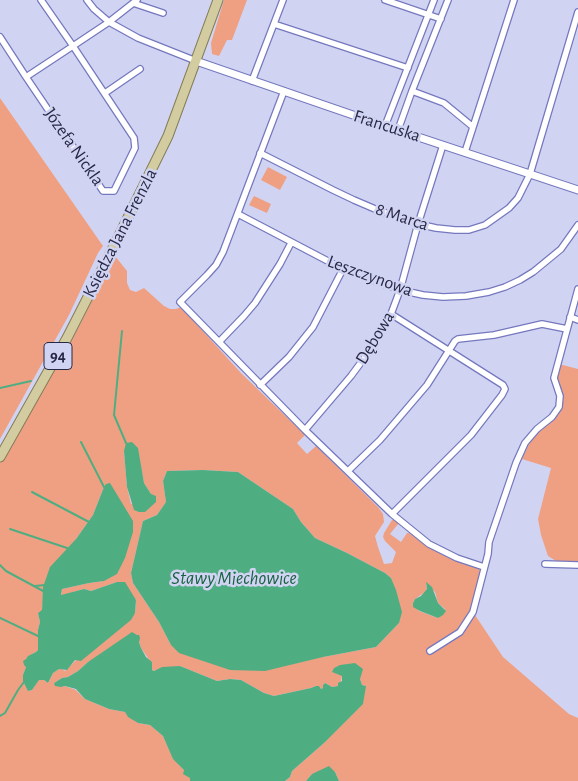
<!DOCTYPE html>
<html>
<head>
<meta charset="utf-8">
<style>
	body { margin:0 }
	canvas { display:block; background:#d0d4f2 }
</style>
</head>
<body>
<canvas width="578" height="781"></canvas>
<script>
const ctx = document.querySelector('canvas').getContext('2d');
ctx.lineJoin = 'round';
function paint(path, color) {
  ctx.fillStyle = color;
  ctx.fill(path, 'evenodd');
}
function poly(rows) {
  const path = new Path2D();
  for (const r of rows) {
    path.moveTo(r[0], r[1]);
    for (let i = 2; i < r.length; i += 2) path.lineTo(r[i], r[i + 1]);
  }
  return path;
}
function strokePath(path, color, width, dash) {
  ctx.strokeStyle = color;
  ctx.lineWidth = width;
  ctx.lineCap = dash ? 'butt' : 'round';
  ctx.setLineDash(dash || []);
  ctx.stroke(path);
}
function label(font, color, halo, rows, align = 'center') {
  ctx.font = font + ' "Alegreya Sans",sans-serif';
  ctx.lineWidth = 5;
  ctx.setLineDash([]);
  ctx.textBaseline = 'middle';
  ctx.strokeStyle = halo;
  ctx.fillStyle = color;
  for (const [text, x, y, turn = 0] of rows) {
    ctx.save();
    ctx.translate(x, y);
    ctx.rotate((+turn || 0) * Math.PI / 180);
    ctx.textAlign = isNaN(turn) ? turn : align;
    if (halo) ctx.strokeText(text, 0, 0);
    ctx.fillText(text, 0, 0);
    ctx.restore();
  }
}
paint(poly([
	[224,0,247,0,232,40,227,40,219,56,212,54,211,43],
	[0,98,103,246,98,253,69,315,0,439],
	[268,167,287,177,280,190,261,180],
	[254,196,271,204,267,213,249,205],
	[115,256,127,271,127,283,130,290,136,292,144,288,164,306,170,309,176,309,181,307,241,373,305,435,297,443,307,454,316,446,378,507,383,514,384,522,375,536,378,547,384,564,392,563,396,552,385,541,383,537,384,533,392,520,394,519,399,523,390,534,401,542,407,533,409,533,436,551,470,564,479,569,481,573,473,612,503,657,569,714,578,718,578,781,339,781,335,772,312,774,306,781,285,781,290,777,292,771,324,743,366,686,362,685,360,679,337,675,342,676,341,681,338,686,332,687,325,683,323,685,323,688,321,689,316,686,311,688,274,696,264,693,241,680,230,679,217,681,180,666,155,671,152,670,150,661,141,648,139,642,96,658,88,662,78,671,68,677,62,678,54,683,61,687,65,686,76,690,85,699,109,709,125,712,138,723,150,725,163,736,173,758,184,770,190,778,190,781,0,781,0,463,71,342],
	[137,448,144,483,151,494,131,504,127,487,124,451],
	[203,470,238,472,293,509,301,522,315,538,347,553,385,573,391,578,399,623,376,647,323,657,171,645,159,622,133,583,131,573,143,521,157,515,166,502,163,481,167,471],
	[104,487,104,581,89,583,62,589,61,596,73,592,84,589,91,591,117,582,136,600,135,613,81,660,76,660,65,671,62,669,59,669,53,673,48,683,44,680,39,679,32,690,29,691,23,681,23,675,26,667,26,659,29,656,36,652,38,650,38,630,40,622,38,613,42,611,42,605,76,539,93,515],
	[426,583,435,592,438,603,445,609,438,618,419,611,413,603,415,599,425,592,427,589],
	[559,364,578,369,578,562,564,562,556,561,548,556,541,535,538,519,551,468,522,459,529,444,538,431,558,415,563,402,561,391,556,378]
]), '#efa083');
paint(poly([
	[132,442,138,448,144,483,151,494,156,496,156,502,145,512,139,512,134,510,127,487,124,451,126,443],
	[203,470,238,472,293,509,301,522,315,538,347,553,385,573,391,578,396,590,402,612,399,623,376,647,323,657,265,671,230,670,179,653,171,645,159,622,133,583,131,573,143,521,157,515,166,502,163,481,167,471],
	[110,483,133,521,133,532,125,558,117,574,104,581,89,583,62,589,61,595,84,589,91,591,117,582,125,582,136,600,135,613,131,620,81,661,75,660,67,670,59,669,53,673,48,683,44,680,39,680,32,690,28,691,23,681,23,675,26,667,24,665,23,661,26,659,28,656,36,652,38,650,38,630,40,622,38,613,42,610,43,587,50,567,76,539,93,515,104,487,106,484],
	[426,582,432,587,438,603,446,611,443,615,438,618,420,611,413,607,413,603,415,599,421,596,427,589],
	[132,632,137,635,139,635,140,638,139,642,141,648,146,657,152,662,152,670,154,671,162,667,180,666,217,681,230,679,241,680,264,693,274,696,311,688,316,686,319,686,321,689,323,688,323,685,325,683,332,687,338,686,338,683,342,681,342,676,332,672,334,668,340,665,355,663,363,669,360,679,362,685,366,686,363,704,324,743,292,771,290,777,285,781,190,781,190,778,183,774,184,770,173,759,163,736,150,725,138,723,128,717,125,712,109,709,85,699,76,689,65,686,61,687,55,686,54,683,62,678,68,677,78,671,88,662],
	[329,766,335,772,339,781,306,781,312,774]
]), '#4fae81');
strokePath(poly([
	[122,331,114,415,126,443],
	[0,388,31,381],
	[81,442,104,487],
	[32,492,89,522],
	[10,529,67,548],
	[0,565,6,571,45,592],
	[35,586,45,585],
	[0,618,38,636],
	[0,716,5,713,18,690,24,682]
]), '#4fae81', 2);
const minor = poly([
	[41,0,73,46,134,138,135,148,114,191,103,191,26,77,73,46,109,22,137,0],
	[87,0,94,9,109,22,138,38,196,61],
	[385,0,441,19],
	[133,3,163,13],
	[274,24,408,68],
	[0,37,26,77],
	[252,81,283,0],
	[284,91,223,252,216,265,207,275,180,302,305,430,392,514,429,544,457,558,484,567],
	[412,91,444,103,472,126],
	[105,93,140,69],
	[385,126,434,0],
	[398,130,412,91,448,0],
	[465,152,514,0],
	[260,153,333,190,354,200,375,209,418,224,436,228,455,230,469,230,485,225,509,208,518,198,530,174,578,12],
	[238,214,343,269,400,290,423,295,443,297,466,296,489,292,505,287,520,280,533,272,561,249,578,225],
	[391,314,503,385,505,389,502,395,471,435,392,514],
	[570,317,578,320],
	[219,342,244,316,255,303,280,264,291,243],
	[260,385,289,357,313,327,343,269],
	[305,430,351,376,365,357,391,314,400,290,418,224,443,145],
	[348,471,380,440,427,385,455,341,458,339,494,335,542,324,567,329],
	[545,564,578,565],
	[430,651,460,632,473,612,488,554,489,542,516,463,525,443,537,429,552,417,559,407,560,396,554,378,578,289]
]);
const tertiary = poly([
	[196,61,385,126,578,190]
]);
const primary = poly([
	[0,457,67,338,113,248,168,136,218,0]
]);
strokePath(minor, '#7578be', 8);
strokePath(tertiary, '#7578be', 9);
strokePath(primary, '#837c57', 11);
strokePath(minor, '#fff', 5.5);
strokePath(tertiary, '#fff', 7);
strokePath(primary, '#d3cca0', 9);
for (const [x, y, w] of [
	[58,356,28]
]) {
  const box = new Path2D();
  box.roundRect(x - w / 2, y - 13.5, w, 27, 4);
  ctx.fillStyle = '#d0d4f2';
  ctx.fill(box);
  strokePath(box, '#272845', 1);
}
label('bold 16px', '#272845', null, [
	["94",58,356]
]);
label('18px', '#272845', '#d0d4f2', [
	["Francuska",387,126,18],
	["Józefa Nickla",74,147,55],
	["8 Marca",402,217,18],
	["Księdza Jana Frenzla",120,233,-63],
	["Leszczynowa",370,276,20],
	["Dębowa",375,338,-59]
]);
label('italic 19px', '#196041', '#d0d4f2', [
	["Stawy Miechowice",234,578]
]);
</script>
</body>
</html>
